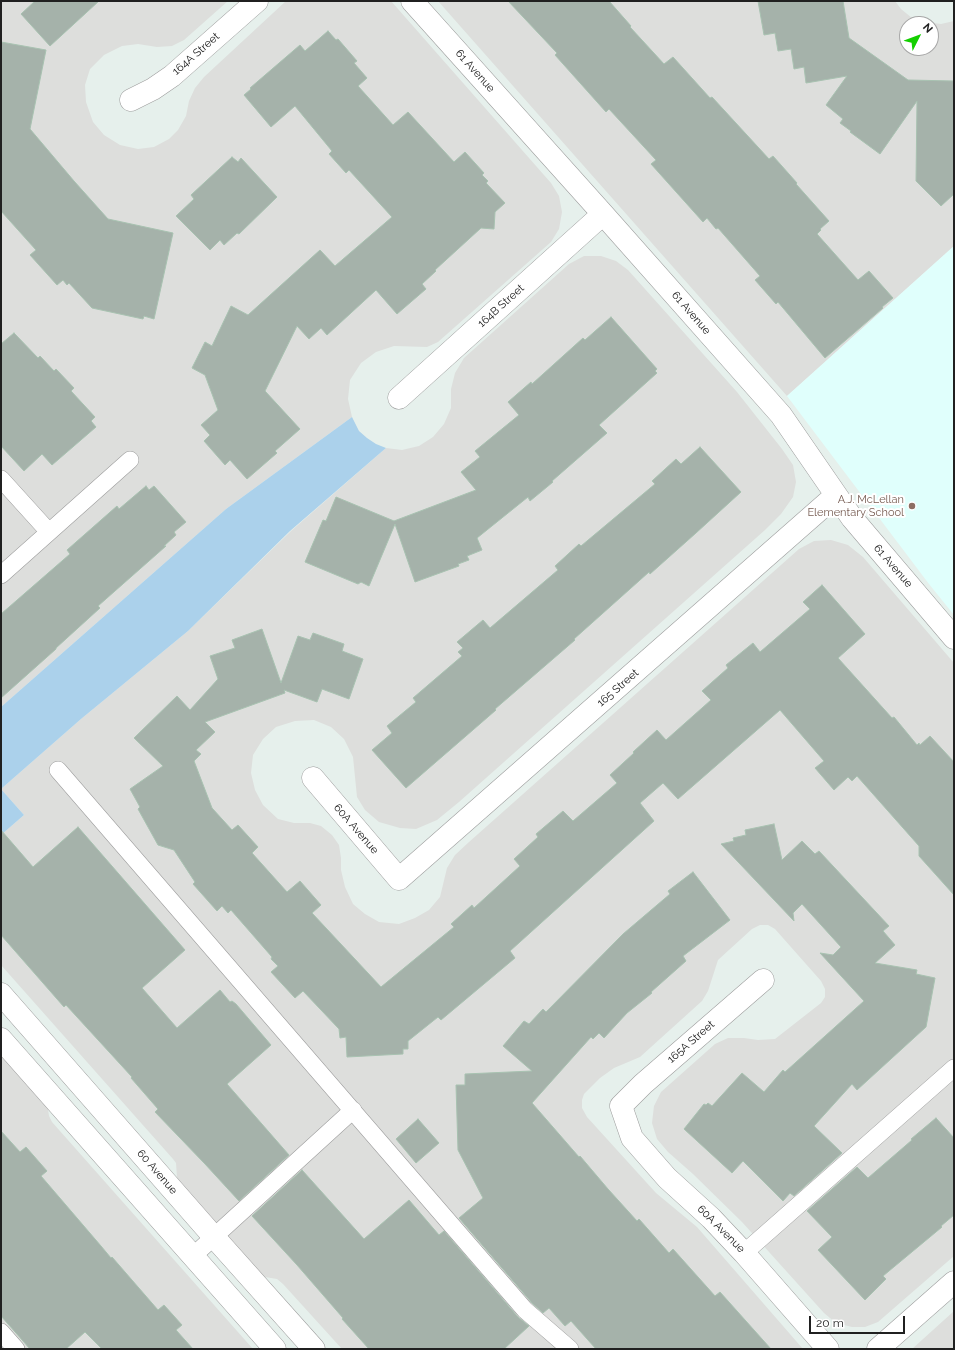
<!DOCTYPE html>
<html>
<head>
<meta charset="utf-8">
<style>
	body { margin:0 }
	#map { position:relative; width:955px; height:1350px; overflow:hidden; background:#e6f0ec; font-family:Raleway,sans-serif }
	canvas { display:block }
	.frame { position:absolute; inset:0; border:2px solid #202020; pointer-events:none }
	.north { position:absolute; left:899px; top:16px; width:40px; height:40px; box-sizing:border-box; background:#fff; border:1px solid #a6a6a6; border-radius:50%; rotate:48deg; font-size:11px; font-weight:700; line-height:16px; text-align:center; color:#202020 }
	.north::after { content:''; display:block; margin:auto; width:14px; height:18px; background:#14cf00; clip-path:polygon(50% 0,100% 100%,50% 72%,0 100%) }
	.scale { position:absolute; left:809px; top:1316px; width:96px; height:18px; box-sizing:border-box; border:2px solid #202020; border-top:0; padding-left:5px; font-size:12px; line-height:14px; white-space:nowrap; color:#202020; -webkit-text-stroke:3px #fff; paint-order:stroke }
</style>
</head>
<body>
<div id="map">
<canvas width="955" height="1350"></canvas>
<div class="frame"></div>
<div class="north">N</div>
<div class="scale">20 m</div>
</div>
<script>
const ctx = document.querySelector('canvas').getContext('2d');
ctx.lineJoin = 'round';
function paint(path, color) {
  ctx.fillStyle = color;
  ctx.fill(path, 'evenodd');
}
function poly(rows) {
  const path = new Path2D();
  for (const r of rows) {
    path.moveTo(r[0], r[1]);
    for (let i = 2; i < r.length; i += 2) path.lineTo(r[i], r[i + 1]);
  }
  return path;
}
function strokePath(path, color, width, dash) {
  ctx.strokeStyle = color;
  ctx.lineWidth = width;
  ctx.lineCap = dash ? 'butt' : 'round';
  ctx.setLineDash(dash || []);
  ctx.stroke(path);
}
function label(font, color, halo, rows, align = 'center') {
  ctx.font = font + ' Raleway,sans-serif';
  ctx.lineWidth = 4;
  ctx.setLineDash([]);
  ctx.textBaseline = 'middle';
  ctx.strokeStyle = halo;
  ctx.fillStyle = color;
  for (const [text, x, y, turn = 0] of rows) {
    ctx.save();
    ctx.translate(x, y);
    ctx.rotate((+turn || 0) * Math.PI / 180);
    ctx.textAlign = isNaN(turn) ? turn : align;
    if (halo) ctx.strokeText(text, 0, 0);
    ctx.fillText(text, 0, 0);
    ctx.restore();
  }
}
paint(poly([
	[1,1,228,1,184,40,172,46,157,47,138,44,122,46,104,55,90,69,85,85,86,102,93,122,104,135,120,145,138,149,154,147,169,139,178,130,186,116,189,101,195,88,204,77,286,1,391,1,551,183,559,196,562,212,559,229,551,242,438,342,427,347,394,346,376,352,361,363,350,380,348,399,352,417,226,509,1,707],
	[438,1,895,1,901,9,912,18,926,22,941,24,954,21,954,246,787,396],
	[907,24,931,24,931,48,907,48],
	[584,256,601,256,616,261,628,270,737,392,782,449,793,465,796,482,793,497,781,514,765,530,459,802,437,820,416,829,400,828,379,822,365,810,357,797,353,757,344,739,331,727,314,720,295,721,276,727,263,739,253,755,251,773,255,790,263,805,278,819,294,823,310,823,321,826,332,835,339,845,341,858,341,870,345,887,353,904,365,914,379,922,399,924,415,918,429,910,440,897,447,868,455,855,469,842,799,549,814,541,831,540,848,545,863,557,954,663,954,1256,878,1322,865,1327,852,1327,836,1323,824,1313,742,1222,693,1174,668,1152,657,1139,652,1123,654,1106,661,1092,715,1044,728,1038,744,1038,758,1040,775,1039,821,1003,825,997,825,989,821,981,775,929,768,925,760,925,752,929,718,960,708,991,702,1001,640,1057,614,1068,600,1078,584,1094,582,1100,582,1108,587,1117,656,1193,697,1227,803,1349,342,1349,283,1284,277,1279,265,1277,260,1273,180,1183,177,1177,176,1163,173,1159,1,965,1,835,24,815,1,789,81,719,188,631,291,531,386,448,402,450,419,446,433,437,444,424,451,408,451,389,455,373,464,358,569,264],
	[1,1053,47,1103,49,1116,52,1122,253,1349,1,1349],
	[954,1311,954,1349,912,1349]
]), '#dddedc');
paint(poly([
	[954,246,954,615,929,584,787,396]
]), '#e0fffc');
paint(poly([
	[352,417,359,431,367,438,376,444,386,448,290,531,188,631,81,719,1,789,24,815,1,835,1,707,226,509]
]), '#abd1eb');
const building = poly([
	[35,1,99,1,50,46,21,14,35,1],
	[508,1,609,1,631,26,630,27,664,64,673,57,710,98,712,97,769,159,773,156,797,183,796,184,829,221,820,229,821,230,817,234,858,280,869,271,893,298,882,307,883,308,825,358,778,302,776,304,755,280,760,276,718,228,716,229,707,218,703,222,651,164,656,160,609,109,606,112,555,55,557,53,508,1],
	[758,1,843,1,849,38,908,80,954,81,954,194,941,206,916,181,917,101,880,154,850,132,851,131,840,123,843,119,826,105,847,76,806,83,804,67,794,69,791,49,778,51,775,33,764,35,758,1],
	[328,31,336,40,338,39,357,61,354,63,367,78,358,86,393,125,408,112,454,162,465,152,484,173,482,175,488,181,486,183,505,203,495,212,494,229,481,228,435,270,436,271,422,284,426,289,397,314,376,290,327,335,321,328,309,339,297,326,265,391,300,429,275,451,277,453,247,479,230,460,225,465,204,441,210,435,201,425,218,410,205,375,192,368,205,342,212,346,231,306,248,315,320,250,335,266,392,217,349,170,346,173,329,154,332,151,295,106,271,127,244,95,251,89,250,88,300,45,305,51,328,31],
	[1,42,46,50,30,129,74,181,108,219,173,233,154,319,144,316,143,319,92,308,69,283,67,285,63,280,57,285,30,255,36,250,1,211,1,42],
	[232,157,238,162,241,158,277,197,239,234,237,233,224,245,220,240,210,250,176,216,194,199,191,195,232,157],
	[611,317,657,369,655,371,657,373,599,425,607,433,552,481,553,482,530,501,528,497,477,538,482,550,467,556,469,560,458,564,459,566,415,582,395,524,369,586,361,582,358,584,305,562,323,520,326,521,336,497,394,521,476,490,461,472,480,457,475,451,519,415,508,402,531,382,532,384,583,338,585,340,611,317],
	[14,333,38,358,40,356,54,371,56,369,74,388,71,391,95,417,91,421,96,427,52,465,42,454,24,471,1,446,1,344,14,333],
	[700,447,741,492,696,533,650,574,649,572,574,639,575,640,495,709,496,710,406,788,372,750,392,733,387,726,416,702,413,698,462,656,458,652,463,648,457,642,483,620,490,628,558,570,555,566,579,544,581,546,655,484,652,481,676,459,681,464,700,447],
	[146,486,149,490,154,486,186,522,174,532,176,535,164,546,166,546,98,606,100,608,56,648,56,649,1,698,1,614,70,554,67,550,117,506,119,509,146,486],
	[822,585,865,634,838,658,892,718,894,717,917,745,919,743,920,745,930,736,954,762,954,895,919,856,919,846,857,776,852,781,848,777,834,790,815,768,824,761,780,710,678,799,663,783,640,803,654,821,510,951,515,958,441,1020,438,1017,408,1041,408,1049,403,1049,403,1054,347,1057,346,1037,340,1038,339,1029,303,991,295,998,271,972,278,966,271,959,272,957,231,910,228,913,222,906,217,911,193,884,195,882,174,850,158,845,138,809,140,807,130,789,163,766,134,738,177,696,190,710,218,679,210,656,235,648,232,640,262,629,281,683,298,636,310,640,313,633,344,644,342,651,363,659,349,699,322,689,317,702,284,690,285,693,205,722,215,732,196,750,201,754,194,761,212,808,232,830,238,825,258,847,252,853,287,892,300,881,321,905,312,913,381,987,454,927,451,924,472,905,474,908,520,866,514,859,538,837,536,834,563,811,573,821,617,783,610,775,634,753,633,752,657,730,666,740,711,700,702,691,728,668,726,665,753,643,760,652,810,609,803,602,822,585],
	[774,824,782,860,802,841,815,854,819,851,889,926,883,931,895,945,875,963,917,970,916,974,935,978,926,1027,857,1090,852,1084,814,1126,842,1153,794,1196,790,1193,783,1201,743,1161,732,1173,684,1129,704,1104,706,1105,708,1103,712,1106,742,1073,764,1092,783,1070,785,1072,864,1001,820,953,833,955,841,947,802,904,793,913,794,921,721,844,734,841,733,838,746,835,745,830,774,824],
	[78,827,185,950,142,988,177,1028,220,990,230,1002,232,1001,236,1004,271,1045,227,1084,289,1155,239,1201,205,1164,155,1112,158,1109,131,1078,132,1077,66,1005,64,1007,1,935,1,830,33,867,78,827],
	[693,872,730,920,683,956,686,961,651,992,652,993,627,1013,604,1038,599,1033,593,1039,591,1037,532,1103,579,1157,580,1156,608,1189,637,1221,639,1219,669,1253,673,1249,715,1296,720,1292,771,1349,596,1349,571,1321,565,1326,549,1308,543,1313,532,1303,459,1218,483,1198,458,1150,456,1085,465,1085,465,1074,532,1071,503,1046,524,1021,529,1024,543,1009,546,1012,623,934,670,894,668,891,693,872],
	[936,1118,954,1138,954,1215,941,1226,942,1227,883,1276,886,1279,865,1300,818,1250,832,1237,807,1211,857,1167,868,1178,912,1140,911,1139,936,1118],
	[418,1119,439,1143,416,1163,396,1139,418,1119],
	[1,1131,20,1152,26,1147,47,1171,41,1176,101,1246,111,1258,112,1257,158,1310,164,1305,182,1325,176,1330,193,1349,102,1349,85,1332,66,1349,30,1349,1,1316,1,1131],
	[302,1170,364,1239,409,1200,439,1235,444,1231,518,1317,529,1326,504,1349,369,1349,342,1319,343,1318,297,1265,252,1216,302,1170]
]);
paint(building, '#a5b2aa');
strokePath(building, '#a8c2b1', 1);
const service = poly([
	[1,479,49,532],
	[1,575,130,460],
	[58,770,525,1310,570,1349],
	[744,1253,954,1068],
	[193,1256,353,1110],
	[1,1332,16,1349]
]);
const minor = poly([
	[412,1,603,214,781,415,852,518,954,638],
	[131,100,153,89,172,76,257,1],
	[399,398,603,214],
	[313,778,399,879,835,496],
	[763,980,643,1084,621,1106,632,1138,667,1178,711,1218,744,1253,828,1349],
	[878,1349,954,1282]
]);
const tertiary = poly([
	[1,994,214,1237,314,1349],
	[1,1039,275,1349]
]);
strokePath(service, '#9d9d9d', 18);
strokePath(minor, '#9d9d9d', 23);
strokePath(tertiary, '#9d9d9d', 23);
strokePath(service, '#fff', 17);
strokePath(minor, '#fff', 22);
strokePath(tertiary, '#fff', 22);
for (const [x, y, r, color] of [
	[912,506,4,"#8d6e63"]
]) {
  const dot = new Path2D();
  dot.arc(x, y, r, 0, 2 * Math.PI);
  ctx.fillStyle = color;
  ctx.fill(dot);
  strokePath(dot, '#fff', 1.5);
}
label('11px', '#202020', '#fff', [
	["164A Street",196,54,-41],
	["61 Avenue",475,71,48],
	["164B Street",501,306,-42],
	["61 Avenue",691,313,49],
	["61 Avenue",893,566,49],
	["165 Street",618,688,-41],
	["60A Avenue",356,829,49],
	["165A Street",691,1042,-41],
	["60 Avenue",157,1172,49],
	["60A Avenue",721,1229,45]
]);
label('11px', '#785e54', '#fff', [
	["A.J. McLellan",904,500],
	["Elementary School",904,513]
], 'right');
</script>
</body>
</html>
